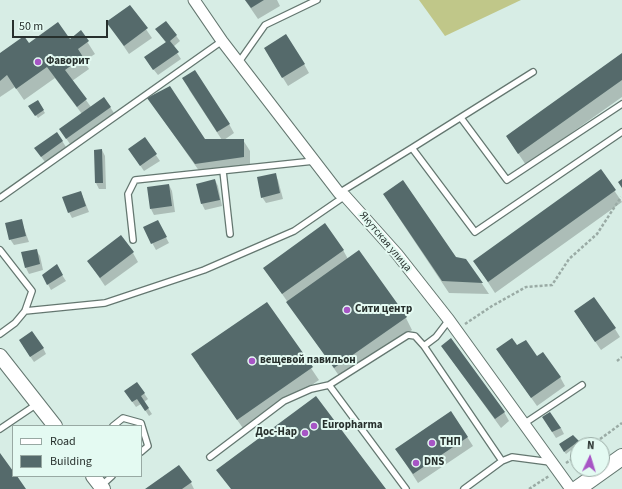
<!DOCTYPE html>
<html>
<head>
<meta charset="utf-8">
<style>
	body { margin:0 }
	#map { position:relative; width:622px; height:489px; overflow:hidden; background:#d7ede5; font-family:"Source Sans 3",sans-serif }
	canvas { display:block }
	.legend { position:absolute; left:12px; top:425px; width:130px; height:52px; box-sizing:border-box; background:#e4faf2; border:1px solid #98a9a3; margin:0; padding:5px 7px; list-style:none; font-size:12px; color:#27302d }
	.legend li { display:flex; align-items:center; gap:8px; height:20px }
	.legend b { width:20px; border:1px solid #98a9a3 }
	.north { position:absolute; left:570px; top:437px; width:40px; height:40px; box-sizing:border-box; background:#e4faf2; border:1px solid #98a9a3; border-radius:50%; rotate:4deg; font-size:11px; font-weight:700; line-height:16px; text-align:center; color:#27302d }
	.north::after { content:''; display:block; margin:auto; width:14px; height:18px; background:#a755c5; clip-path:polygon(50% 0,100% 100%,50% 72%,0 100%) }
	.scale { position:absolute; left:12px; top:20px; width:96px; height:18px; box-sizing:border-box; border:2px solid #27302d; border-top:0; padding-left:5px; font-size:12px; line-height:14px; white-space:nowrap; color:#27302d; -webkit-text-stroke:3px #e4faf2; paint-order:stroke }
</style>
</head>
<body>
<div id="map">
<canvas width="622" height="489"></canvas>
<ul class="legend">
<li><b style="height:5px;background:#fff"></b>Road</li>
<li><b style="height:11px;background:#556a6b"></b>Building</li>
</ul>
<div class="north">N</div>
<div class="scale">50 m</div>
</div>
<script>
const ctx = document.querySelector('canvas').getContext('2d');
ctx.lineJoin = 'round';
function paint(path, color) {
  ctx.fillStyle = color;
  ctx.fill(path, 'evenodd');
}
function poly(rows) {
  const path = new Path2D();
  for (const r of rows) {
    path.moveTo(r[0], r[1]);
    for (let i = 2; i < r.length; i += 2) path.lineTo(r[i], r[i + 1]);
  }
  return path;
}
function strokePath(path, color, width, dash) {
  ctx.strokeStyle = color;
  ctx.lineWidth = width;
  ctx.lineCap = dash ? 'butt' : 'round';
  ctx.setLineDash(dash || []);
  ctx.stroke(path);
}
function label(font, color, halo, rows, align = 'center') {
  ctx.font = font + ' "Source Sans 3",sans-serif';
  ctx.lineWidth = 4;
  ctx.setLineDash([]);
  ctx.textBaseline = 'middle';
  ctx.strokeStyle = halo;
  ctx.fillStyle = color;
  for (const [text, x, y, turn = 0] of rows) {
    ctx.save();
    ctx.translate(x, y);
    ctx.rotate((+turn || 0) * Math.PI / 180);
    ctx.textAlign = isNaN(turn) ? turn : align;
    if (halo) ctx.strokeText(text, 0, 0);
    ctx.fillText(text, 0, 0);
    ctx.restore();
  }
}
paint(poly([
	[419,0,521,0,445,36]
]), '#c0c789');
paint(poly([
	[245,0,277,0,280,6,258,19],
	[130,6,152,38,129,54,108,23],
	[166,22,180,41,173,47,181,59,158,75,149,64,166,43,157,30],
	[81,32,95,54,84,61,89,69,72,81,91,107,104,98,114,113,70,144,64,135,82,114,55,78,24,100,15,87,0,97,0,54,28,44,69,40],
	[622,54,622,97,526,165,507,137],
	[270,57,304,64,309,73,288,86],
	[188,88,229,124,234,133,224,140,243,140,250,151,250,168,202,175,148,98,204,140,222,140],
	[37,101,45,113,38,118,31,109],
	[57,133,66,147,45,162,39,154],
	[144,138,160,161,144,171,133,155],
	[102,150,105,156,106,189,99,189,96,183],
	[601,171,622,202,495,293,474,261],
	[275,174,278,180,283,199,266,203,262,197],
	[215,180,218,186,222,206,205,210,202,204],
	[169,185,172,191,175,212,154,215,151,209],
	[81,192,89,212,72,218,69,212],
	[391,206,455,258,466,260,489,294,449,293],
	[21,220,29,242,14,245,10,239],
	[157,221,169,243,156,250,144,228],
	[36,250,40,256,43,270,29,274,26,268],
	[343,250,348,259,406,318,412,330,342,380,264,268],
	[133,253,138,262,105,286,88,261],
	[43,275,62,275,66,281,51,290],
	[267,303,319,380,245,431,199,366],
	[575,312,615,329,620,337,601,350],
	[23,346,43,348,46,354,34,362],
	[517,347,537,357,560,377,565,386,537,406,503,358],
	[448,355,504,412,509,421,501,428],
	[137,383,148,399,144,402,152,414,149,416,141,404,136,407,129,397],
	[451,412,473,446,418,483,402,458],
	[549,414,561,428,564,434,556,438,547,424],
	[578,442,579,444,566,454,561,447],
	[191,483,194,489,147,489]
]), '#0003');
paint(poly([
	[245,0,264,0,251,8],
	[130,5,148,28,124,46,106,22],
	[166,21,177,35,170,41,179,52,153,70,144,57,166,42,155,29],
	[58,22,70,39,81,30,89,41,78,49,83,57,65,70,87,99,77,107,47,67,16,89,7,75,0,81,0,53,24,36,29,43],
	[286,34,305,64,282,78,264,48],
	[622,53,622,80,518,154,506,136],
	[195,70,230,124,217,132,182,78],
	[170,86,205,139,244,139,244,157,195,164,147,98],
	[104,97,111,107,66,139,59,129],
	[38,100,44,110,35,116,28,106],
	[57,132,63,141,41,157,34,148],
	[145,137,157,154,140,166,128,149],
	[102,149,103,183,95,183,94,150],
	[601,169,616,190,488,282,473,261],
	[276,173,280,193,261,198,257,177],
	[215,179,220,200,201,204,196,184],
	[622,179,622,188,618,182],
	[403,180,456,257,466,259,483,283,442,281,383,194],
	[169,184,172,206,150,209,147,187],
	[81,191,86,206,68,213,62,197],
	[22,219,26,236,9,240,5,223],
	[158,220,167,237,151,244,143,227],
	[325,223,344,250,282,294,263,268],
	[121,235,134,252,100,278,87,261],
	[37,249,40,264,25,268,21,252],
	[359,250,407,317,334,368,286,302],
	[57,264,63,275,47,285,42,275],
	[594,297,616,328,595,342,574,311],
	[267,302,313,367,237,420,191,354],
	[32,331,44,348,30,357,19,340],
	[451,338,505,412,495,419,441,346],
	[512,338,517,345,526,340,537,356,543,352,561,377,531,398,496,349],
	[137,382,145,393,141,396,149,408,145,411,137,399,132,402,124,391],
	[316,396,386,489,231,489,216,470],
	[451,411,468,437,413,474,395,449],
	[550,412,561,428,552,432,542,417],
	[573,435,579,441,564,452,559,444],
	[0,453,13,471,13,476,17,476,26,489,0,489],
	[179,465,192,482,182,489,145,489]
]), '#556a6b');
const service = poly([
	[239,62,265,25,317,0],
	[461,118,507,180,622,104],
	[412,148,533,72],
	[223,171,230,234],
	[339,193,412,148,475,232,622,132],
	[0,198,222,41],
	[133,240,128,194,135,180,314,161],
	[0,250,32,291,25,311,15,323,0,334],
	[25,311,105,303,204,270,294,231,345,196],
	[424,346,436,337,449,320],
	[329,385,408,335,415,336,424,346,502,461],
	[525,423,582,385],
	[113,426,123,418,141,423,148,446,141,452],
	[0,429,37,404],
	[210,457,284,401,311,389,329,385,406,489],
	[101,486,112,476],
	[464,489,502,461,512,457,550,462]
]);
const minor = poly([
	[194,0,222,41,339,193,345,196,397,254,449,320,571,489]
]);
const tertiary = poly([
	[0,356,55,426],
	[93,476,103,489]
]);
const secondary = poly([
	[577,489,622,457]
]);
strokePath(service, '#647770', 8);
strokePath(minor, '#647770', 13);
strokePath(tertiary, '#647770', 16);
strokePath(secondary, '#647770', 18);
strokePath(poly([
	[465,324,492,306,526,287,552,285,569,259,597,234,621,197],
	[617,361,622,357],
	[592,445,622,423],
	[566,463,578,455],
	[529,489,549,476]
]), '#9aaba5', 2.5, [3, 2]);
strokePath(service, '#fff', 5.5);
strokePath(minor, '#fff', 11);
strokePath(tertiary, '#fff', 14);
strokePath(secondary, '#fff', 16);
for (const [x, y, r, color] of [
	[38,62,4,"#a755c5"],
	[347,310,4,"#a755c5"],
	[252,361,4,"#a755c5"],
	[314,426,4,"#a755c5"],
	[305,433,4,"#a755c5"],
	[432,443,4,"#a755c5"],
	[416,463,4,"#a755c5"]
]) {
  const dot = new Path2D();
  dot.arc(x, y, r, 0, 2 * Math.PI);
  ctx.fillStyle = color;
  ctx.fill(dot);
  strokePath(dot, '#e4faf2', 1.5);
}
label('bold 11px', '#27302d', '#e4faf2', [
	["Фаворит",46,62],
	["Сити центр",355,310],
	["вещевой павильон",260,361],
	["Europharma",322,426],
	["Дос-Нар",297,433,"right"],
	["ТНП",440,443],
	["DNS",424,463]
], 'left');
label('11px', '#27302d', '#e4faf2', [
	["Якутская улица",385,242,50]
]);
</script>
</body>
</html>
